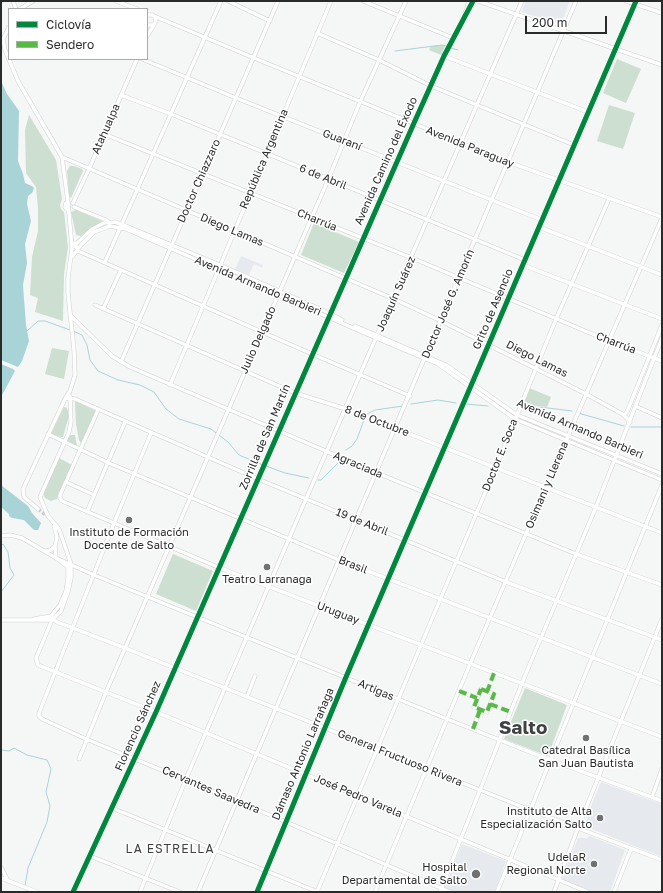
<!DOCTYPE html>
<html>
<head>
<meta charset="utf-8">
<style>
	body { margin:0 }
	#map { position:relative; width:663px; height:893px; overflow:hidden; background:#f5f6f6; font-family:"Golos Text",sans-serif }
	canvas { display:block }
	.frame { position:absolute; inset:0; border:2px solid #292a2a; pointer-events:none }
	.legend { position:absolute; left:8px; top:8px; width:140px; height:52px; box-sizing:border-box; background:#fff; border:1px solid #a9aaaa; margin:0; padding:5px 7px; list-style:none; font-size:12px; color:#292a2a }
	.legend li { display:flex; align-items:center; gap:8px; height:20px }
	.legend b { width:20px; border:1px solid #a9aaaa }
	.scale { position:absolute; left:525px; top:16px; width:82px; height:18px; box-sizing:border-box; border:2px solid #292a2a; border-top:0; padding-left:5px; font-size:12px; line-height:14px; white-space:nowrap; color:#292a2a; -webkit-text-stroke:3px #fff; paint-order:stroke }
</style>
</head>
<body>
<div id="map">
<canvas width="663" height="893"></canvas>
<div class="frame"></div>
<ul class="legend">
<li><b style="height:5px;background:#00873e"></b>Ciclovía</li>
<li><b style="height:5px;background:#58b947"></b>Sendero</li>
</ul>
<div class="scale">200 m</div>
</div>
<script>
const ctx = document.querySelector('canvas').getContext('2d');
ctx.lineJoin = 'round';
function paint(path, color) {
  ctx.fillStyle = color;
  ctx.fill(path, 'evenodd');
}
function poly(rows) {
  const path = new Path2D();
  for (const r of rows) {
    path.moveTo(r[0], r[1]);
    for (let i = 2; i < r.length; i += 2) path.lineTo(r[i], r[i + 1]);
  }
  return path;
}
function strokePath(path, color, width, dash) {
  ctx.strokeStyle = color;
  ctx.lineWidth = width;
  ctx.lineCap = dash ? 'butt' : 'round';
  ctx.setLineDash(dash || []);
  ctx.stroke(path);
}
function label(font, color, halo, rows, align = 'center') {
  ctx.font = font + ' "Golos Text",sans-serif';
  ctx.lineWidth = 3;
  ctx.setLineDash([]);
  ctx.textBaseline = 'middle';
  ctx.strokeStyle = halo;
  ctx.fillStyle = color;
  for (const [text, x, y, turn = 0] of rows) {
    ctx.save();
    ctx.translate(x, y);
    ctx.rotate((+turn || 0) * Math.PI / 180);
    ctx.textAlign = isNaN(turn) ? turn : align;
    if (halo) ctx.strokeText(text, 0, 0);
    ctx.fillText(text, 0, 0);
    ctx.restore();
  }
}
paint(poly([
	[526,1,570,1,561,24,521,12],
	[241,256,263,265,262,268,254,264,249,275,235,269],
	[601,782,662,804,662,857,584,826,588,817,587,816],
	[590,836,625,850,610,892,594,892,562,879,578,838,587,838],
	[462,844,506,861,495,892,456,892,444,888]
]), '#e6eaef');
paint(poly([
	[442,45,445,46,441,55,429,50,431,46],
	[617,59,641,69,626,103,603,93],
	[609,105,635,113,623,149,597,141],
	[29,115,56,160,62,199,60,205,61,209,64,212,68,247,64,274,63,321,35,312,38,298,30,295,32,257,38,231,38,208,36,187,26,173,25,130],
	[70,166,74,166,82,169,83,171,71,198,69,197,67,171],
	[76,210,102,221,81,236,76,235,71,212],
	[314,223,359,242,344,273,301,255],
	[52,348,69,351,64,379,45,374],
	[529,388,551,397,547,407,540,406,520,409],
	[75,401,96,411,82,445,79,440,76,424],
	[64,407,67,408,69,416,63,437,61,437,52,434,52,432],
	[70,435,75,435,77,446,67,441],
	[59,458,72,465,57,499,51,501,45,498,43,493],
	[173,554,213,571,196,611,156,594],
	[525,688,567,705,548,756,504,739]
]), '#ccdfd0');
paint(poly([
	[1,81,7,94,19,111,18,161,23,174,25,183,32,186,34,188,32,193,28,196,27,204,31,221,25,244,27,263,23,285,26,325,29,341,22,361,18,367,1,360],
	[1,364,13,369,15,371,1,397],
	[1,485,28,506,32,513,41,523,38,530,34,530,24,520,12,518,9,516,9,514,1,507]
]), '#a8d4d8');
strokePath(poly([
	[451,48,458,50],
	[395,51,442,45,446,46],
	[27,331,38,321,45,321,70,330],
	[73,331,82,335,87,345,90,360,98,371,118,380,140,385,154,392,166,409,179,419,211,429,228,442,239,455,263,465],
	[411,404,438,400,456,403],
	[465,404,488,406],
	[524,410,540,407,572,411],
	[578,413,624,426],
	[367,414,375,410,403,406],
	[631,427,662,427],
	[346,450,352,446,357,439,364,420],
	[266,466,285,473,309,478],
	[318,480,321,480,341,460],
	[1,546,3,544,8,552,10,568,14,575,1,592],
	[1,750,9,751,14,748,27,755,47,760,51,769,46,792,50,806,47,822,28,868,25,886]
]), '#a8d4d8', 1);
strokePath(poly([
	[38,509,48,517]
]), '#cccdcd', 3.5, [3.5, 2]);
const minor = poly([
	[13,1,16,9],
	[116,1,137,9],
	[228,1,270,21],
	[363,1,453,38],
	[478,1,662,65],
	[626,1,662,13],
	[20,9,33,1],
	[147,15,153,15,155,17,156,21,153,25,147,25],
	[154,16,254,58,508,162,662,217],
	[464,17,469,1],
	[9,27,3,39,5,50,18,81,62,157,68,202,72,248,68,278,68,293,74,350,75,375,70,391,65,399,23,489,24,497,38,509],
	[317,33,379,60,431,86,574,145],
	[147,36,154,25],
	[444,56,588,112],
	[142,59,236,98,542,220],
	[121,95,171,114,525,260],
	[104,134,412,258,609,341,662,361],
	[62,157,394,299,441,321,586,394,624,415,630,422],
	[68,202,66,203,65,207,69,211],
	[73,203,89,169,137,59],
	[74,207,106,220,109,223],
	[539,227,662,275],
	[75,243,78,251,312,354,410,396],
	[72,248,92,229,104,223,115,222,126,226,220,265,329,313,342,320],
	[72,257,81,245,94,232,110,226,126,229,376,338,438,364,515,419,662,480],
	[105,262,221,1],
	[523,265,662,319],
	[95,305,295,393,346,409,662,533],
	[103,309,121,270],
	[70,315,112,356,130,367,377,473,576,554,662,585],
	[355,326,446,365,517,415,662,474],
	[121,362,278,1],
	[170,385,331,1],
	[65,399,70,398,75,399,258,479,506,582,662,640],
	[635,406,662,418],
	[98,410,60,495,60,498,62,501,220,568,662,737],
	[624,415,627,412,662,325],
	[151,433,114,523,39,713,39,716,42,719,86,739,237,801,450,892],
	[48,434,111,464,339,560,662,684],
	[66,482,94,495],
	[87,512,125,422],
	[1,536,10,535,22,538,56,558,94,575,447,719,545,758,662,801],
	[55,546,56,558,68,567],
	[46,551,51,550,55,546,57,537,54,526],
	[51,616,53,619,57,622,125,648,530,810,662,860],
	[34,619,51,616,60,605,66,591,68,578,68,563],
	[1,620,52,620,61,611,68,592,71,578,71,564,59,529,48,516,40,497,69,432,71,422,70,396],
	[52,620,36,658,38,665,156,712,588,892],
	[481,689,494,694,487,712,474,707,481,689],
	[459,691,477,698],
	[247,697,255,676],
	[473,729,480,710],
	[79,759,106,692,328,180,360,102,406,1],
	[652,797,662,769],
	[112,808,318,892],
	[90,856,180,892],
	[1,867,8,881],
	[1,878,37,892],
	[73,892,156,712,414,123,444,56,473,1],
	[140,892,186,779,306,499,522,1],
	[198,892,576,1],
	[257,892,346,677,636,1],
	[317,892,496,467,556,319,609,199],
	[375,892,470,664,662,218],
	[440,892,522,683,596,507,662,338],
	[497,892,662,485],
	[554,892,578,828,662,619],
	[614,892,631,849]
]);
strokePath(minor, '#cfd0d0', 4.5);
strokePath(minor, '#fefefe', 3.5);
strokePath(poly([
	[481,689,494,694,487,712,474,707,481,689],
	[459,691,477,698],
	[487,692,494,673],
	[490,704,511,712],
	[473,729,480,710]
]), '#58b947', 4, [8, 4]);
strokePath(poly([
	[73,892,156,712,414,123,444,56,473,1],
	[257,892,346,677,636,1]
]), '#00873e', 5);
for (const [x, y, r, color] of [
	[129,520,4,"#707171"],
	[267,567,4,"#707171"],
	[586,738,4,"#707171"],
	[600,818,4,"#707171"],
	[594,864,4,"#707171"],
	[476,874,5,"#707171"]
]) {
  const dot = new Path2D();
  dot.arc(x, y, r, 0, 2 * Math.PI);
  ctx.fillStyle = color;
  ctx.fill(dot);
  strokePath(dot, '#fff', 1.5);
}
label('11px', '#292a2a', '#fff', [
	["Atahualpa",106,129,-66],
	["Guaraní",342,140,21],
	["Avenida Paraguay",470,147,22],
	["República Argentina",264,159,-67],
	["Avenida Camino del Éxodo",386,161,-66],
	["6 de Abril",323,177,22],
	["Doctor Chiazzaro",199,181,-66],
	["Charrúa",317,220,22],
	["Diego Lamas",232,230,23],
	["Avenida Armando Barbieri",258,286,23],
	["Joaquín Suárez",396,294,-66],
	["Doctor José G. Amorín",448,304,-67],
	["Grito de Asencio",493,309,-67],
	["Julio Delgado",258,340,-66],
	["Charrúa",616,343,21],
	["Diego Lamas",537,359,27],
	["8 de Octubre",377,421,21],
	["Avenida Armando Barbieri",580,429,23],
	["Zorrilla de San Martín",265,437,-67],
	["Doctor E. Soca",500,455,-68],
	["Agraciada",358,465,23],
	["Osimani y Llerena",547,485,-67],
	["19 de Abril",362,522,22],
	["Brasil",353,565,21],
	["Uruguay",338,613,21],
	["Artigas",376,690,23],
	["Florencio Sánchez",138,726,-66],
	["Dámaso Antonio Larrañaga",303,754,-67],
	["General Fructuoso Rivera",400,758,22],
	["Cervantes Saavedra",211,790,23],
	["José Pedro Varela",358,796,23]
]);
label('11px', '#292a2a', '#fff', [
	["Instituto de Formación",129,533],
	["Docente de Salto",129,546],
	["Teatro Larranaga",267,580],
	["Catedral Basílica",586,751],
	["San Juan Bautista",586,764],
	["Instituto de Alta",592,812,"right"],
	["Especialización Salto",592,825,"right"],
	["UdelaR",586,858,"right"],
	["Regional Norte",586,871,"right"],
	["Hospital",467,868,"right"],
	["Departamental de Salto",467,881,"right"]
]);
ctx.letterSpacing = '1px';
label('12px', '#404142', '#fff', [
	["LA ESTRELLA",170,849]
]);
ctx.letterSpacing = '0px';
label('bold 19px', '#404142', '#fff', [
	["Salto",523,728]
]);
</script>
</body>
</html>
